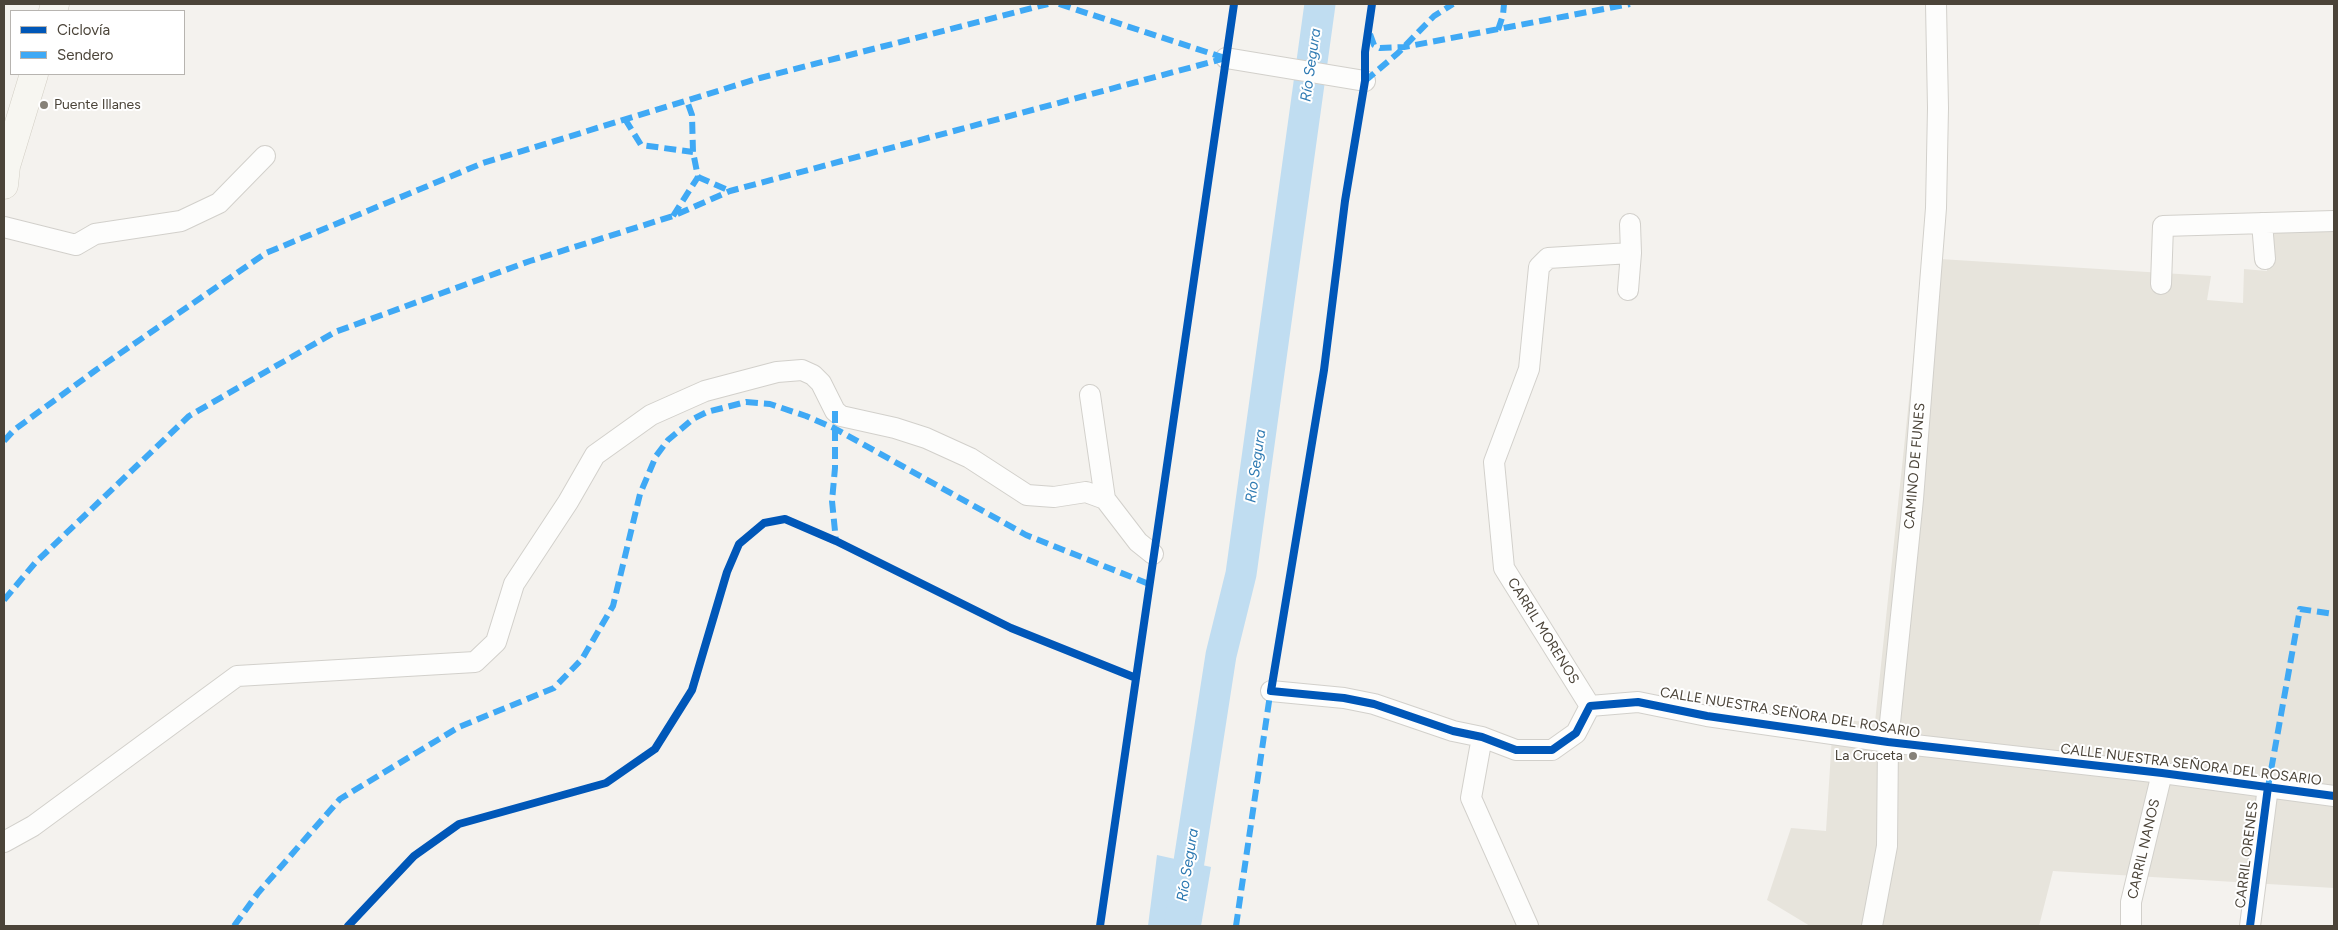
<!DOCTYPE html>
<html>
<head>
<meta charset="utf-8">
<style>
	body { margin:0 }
	#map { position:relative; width:2338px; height:930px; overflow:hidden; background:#f4f2ee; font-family:Figtree,sans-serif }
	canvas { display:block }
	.frame { position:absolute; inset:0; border:5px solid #4b4439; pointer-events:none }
	.legend { position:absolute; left:10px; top:10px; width:175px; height:65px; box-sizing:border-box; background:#fff; border:1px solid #b7b4b0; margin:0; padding:6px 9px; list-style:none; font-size:15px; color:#4b4439 }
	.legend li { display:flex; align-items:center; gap:10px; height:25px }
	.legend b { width:25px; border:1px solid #b7b4b0 }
</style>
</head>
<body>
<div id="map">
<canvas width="2338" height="930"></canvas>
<div class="frame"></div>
<ul class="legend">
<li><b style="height:6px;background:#0057b8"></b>Ciclovía</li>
<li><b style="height:6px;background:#3fa9f5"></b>Sendero</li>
</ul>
</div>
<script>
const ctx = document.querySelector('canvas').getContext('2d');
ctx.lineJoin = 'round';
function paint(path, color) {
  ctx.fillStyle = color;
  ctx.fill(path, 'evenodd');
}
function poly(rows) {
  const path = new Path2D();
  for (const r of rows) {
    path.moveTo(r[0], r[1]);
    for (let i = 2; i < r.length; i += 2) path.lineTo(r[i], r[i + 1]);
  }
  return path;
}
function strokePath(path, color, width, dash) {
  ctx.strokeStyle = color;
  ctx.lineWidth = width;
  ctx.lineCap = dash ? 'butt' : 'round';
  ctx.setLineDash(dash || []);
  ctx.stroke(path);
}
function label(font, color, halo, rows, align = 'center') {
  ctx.font = font + ' Figtree,sans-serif';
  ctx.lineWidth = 4;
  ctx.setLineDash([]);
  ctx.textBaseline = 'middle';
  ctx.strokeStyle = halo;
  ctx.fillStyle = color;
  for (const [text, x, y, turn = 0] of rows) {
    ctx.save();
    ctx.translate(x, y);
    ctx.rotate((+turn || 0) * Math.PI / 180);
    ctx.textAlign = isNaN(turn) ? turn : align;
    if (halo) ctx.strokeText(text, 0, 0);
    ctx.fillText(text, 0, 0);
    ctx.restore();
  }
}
paint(poly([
	[2334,212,2334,888,2053,871,2039,926,1810,926,1767,900,1791,828,1826,831,1833,720,1875,722,1924,258,2211,276,2207,300,2243,303,2244,269,2267,271,2266,214]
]), '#e7e4dc');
paint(poly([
	[1157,855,1211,867,1201,926,1148,926]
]), '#c0ddf1');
strokePath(poly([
	[1179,926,1221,655,1241,574,1320,4]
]), '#c0ddf1', 31);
const street = poly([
	[1226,58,1365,81],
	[2262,223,2265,259],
	[4,227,76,245,95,234,181,221,219,203,265,156],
	[2161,284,2163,226,2334,221],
	[1628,290,1631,253,1630,224],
	[1090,395,1105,499,1138,542,1153,554],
	[1271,691,1344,698,1374,704,1453,731,1482,737,1516,750,1552,750,1576,733,1590,706,1638,702,1707,716,1888,742,2162,773,2334,796],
	[1590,706,1504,568,1494,462,1529,369,1539,267,1548,258,1631,253],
	[1482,737,1471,798,1528,926],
	[4,842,33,826,237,676,475,662,496,642,514,584,568,502,595,455,651,415,705,391,777,372,802,370,813,375,821,383,835,411,841,416,895,428,926,438,970,458,1027,495,1054,497,1086,492,1105,499],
	[1872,926,1887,846,1888,742,1913,499,1936,208,1938,108,1936,4],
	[2131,926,2131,902,2162,773],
	[2250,926,2268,787]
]);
const secondary = poly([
	[53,11,55,4],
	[4,185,6,166,34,74]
]);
strokePath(street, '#d2d0cb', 22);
strokePath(secondary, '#d3cfc5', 29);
strokePath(street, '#fdfdfc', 20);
strokePath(secondary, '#f7f6f1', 28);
strokePath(poly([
	[1059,4,1225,58],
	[1498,30,1503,15,1504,4],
	[1370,34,1374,45,1380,48,1404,47,1630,4],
	[1365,81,1398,53,1434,16,1453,4],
	[625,119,641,145,693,152],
	[698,177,730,191],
	[673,216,698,177,693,152,692,115,687,101],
	[835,411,835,468,832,501,836,541],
	[4,441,14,430,96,370,266,253,483,163,760,78,1048,4],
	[4,600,35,563,189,416,335,332,530,261,673,216,730,191,1226,58],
	[2268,787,2300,609,2334,614],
	[234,926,258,893,340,799,459,727,554,688,582,659,613,606,640,494,656,456,668,440,693,419,707,412,746,402,770,404,806,416,834,428,1026,535,1149,584],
	[1236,926,1271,688]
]), '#3fa9f5', 6, [12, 6]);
strokePath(poly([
	[1372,4,1365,52,1365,81,1345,201,1324,370,1271,691,1344,698,1374,704,1453,731,1482,737,1516,750,1552,750,1576,733,1590,706,1638,702,1707,716,1888,742,2162,773,2334,796],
	[348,926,414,856,459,824,606,783,655,749,692,690,727,572,739,544,764,523,785,519,836,541,1011,628,1136,678],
	[1100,926,1234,4],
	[2250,926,2268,787]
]), '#0057b8', 8);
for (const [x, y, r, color] of [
	[44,105,5,"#868178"],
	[1913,756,5,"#868178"]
]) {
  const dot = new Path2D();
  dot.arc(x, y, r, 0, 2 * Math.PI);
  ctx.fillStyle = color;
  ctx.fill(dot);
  strokePath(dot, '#fff', 2);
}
label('14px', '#4b4439', '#fff', [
	["Puente Illanes",54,105],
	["La Cruceta",1903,756,"right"]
], 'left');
label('14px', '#4b4439', '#fff', [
	["CAMINO DE FUNES",1915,466,-85],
	["CARRIL MORENOS",1543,631,58],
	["CALLE NUESTRA SEÑORA DEL ROSARIO",1790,713,9],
	["CALLE NUESTRA SEÑORA DEL ROSARIO",2191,765,7],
	["CARRIL NANOS",2144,849,-77],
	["CARRIL ORENES",2247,855,-83]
]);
label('italic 15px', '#2e7ab2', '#fff', [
	["Río Segura",1311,65,-82],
	["Río Segura",1256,466,-82],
	["Río Segura",1188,865,-81]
]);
</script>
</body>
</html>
